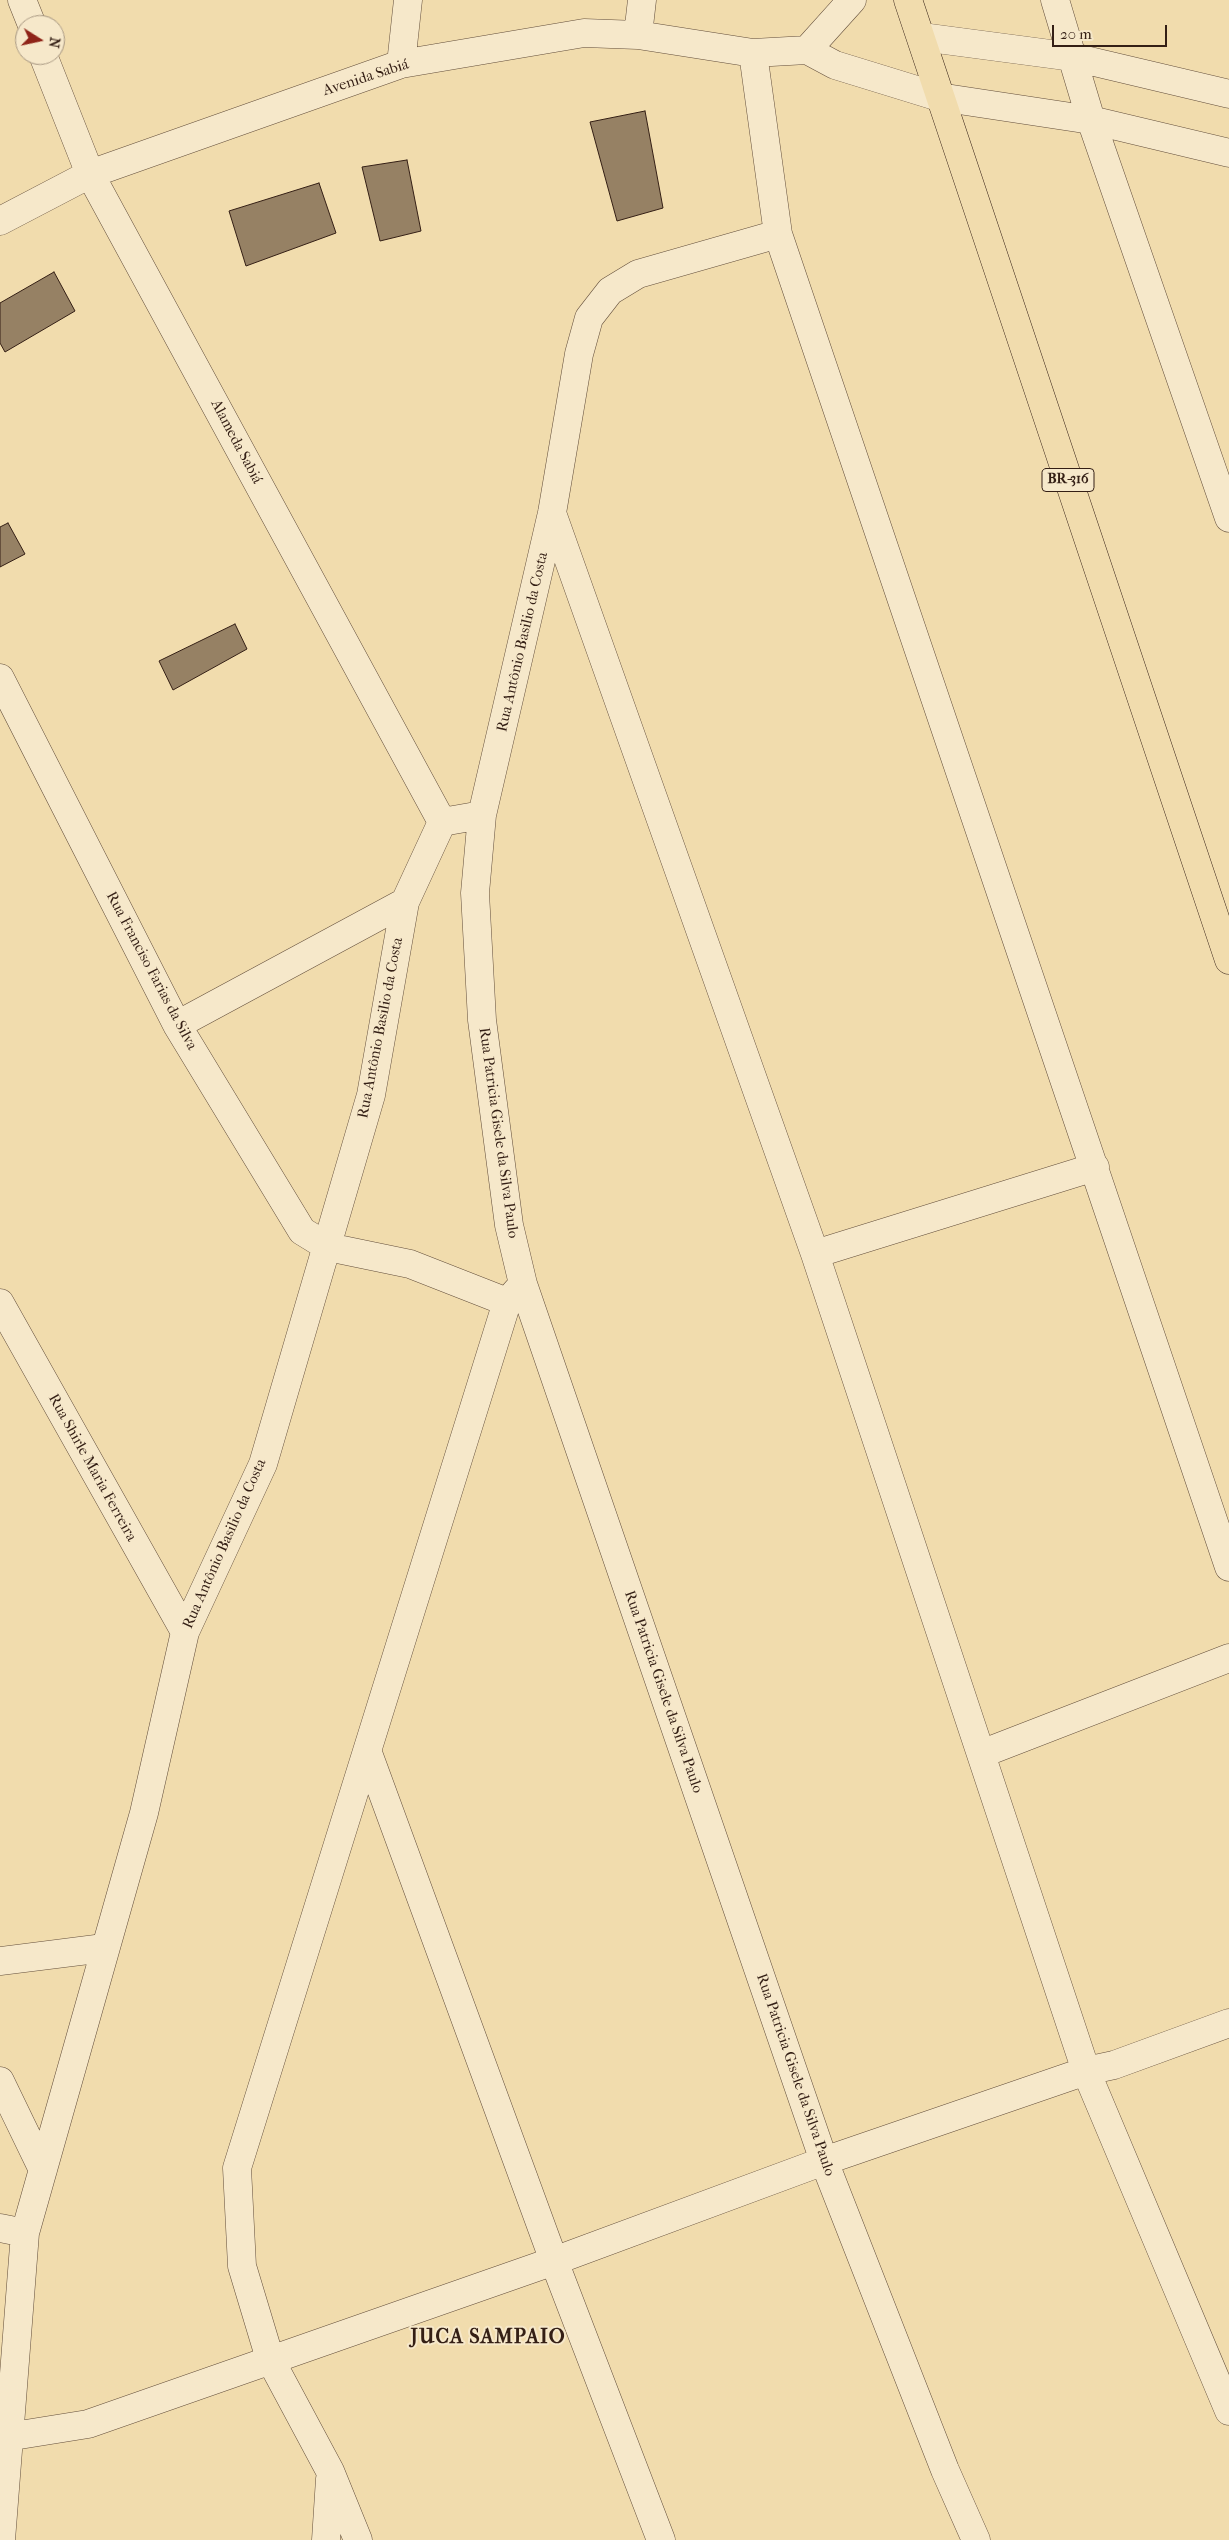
<!DOCTYPE html>
<html>
<head>
<meta charset="utf-8">
<style>
	body { margin:0 }
	#map { position:relative; width:1229px; height:2540px; overflow:hidden; background:#f1dcad; font-family:"IM FELL French Canon",serif }
	canvas { display:block }
	.north { position:absolute; left:15px; top:15px; width:50px; height:50px; box-sizing:border-box; background:#f6e8ca; border:1px solid #a89882; border-radius:50%; rotate:100deg; font-size:14px; font-weight:700; line-height:20px; text-align:center; color:#341f15 }
	.north::after { content:''; display:block; margin:auto; width:18px; height:22px; background:#8f2418; clip-path:polygon(50% 0,100% 100%,50% 72%,0 100%) }
	.scale { position:absolute; left:1052px; top:25px; width:115px; height:22px; box-sizing:border-box; border:2px solid #341f15; border-top:0; padding-left:6px; font-size:15px; line-height:18px; white-space:nowrap; color:#341f15; -webkit-text-stroke:4px #f6e8ca; paint-order:stroke }
</style>
</head>
<body>
<div id="map">
<canvas width="1229" height="2540"></canvas>
<div class="north">N</div>
<div class="scale">20 m</div>
</div>
<script>
const ctx = document.querySelector('canvas').getContext('2d');
ctx.lineJoin = 'round';
function paint(path, color) {
  ctx.fillStyle = color;
  ctx.fill(path, 'evenodd');
}
function poly(rows) {
  const path = new Path2D();
  for (const r of rows) {
    path.moveTo(r[0], r[1]);
    for (let i = 2; i < r.length; i += 2) path.lineTo(r[i], r[i + 1]);
  }
  return path;
}
function strokePath(path, color, width, dash) {
  ctx.strokeStyle = color;
  ctx.lineWidth = width;
  ctx.lineCap = dash ? 'butt' : 'round';
  ctx.setLineDash(dash || []);
  ctx.stroke(path);
}
function label(font, color, halo, rows, align = 'center') {
  ctx.font = font + ' "IM FELL French Canon",serif';
  ctx.lineWidth = 4;
  ctx.setLineDash([]);
  ctx.textBaseline = 'middle';
  ctx.strokeStyle = halo;
  ctx.fillStyle = color;
  for (const [text, x, y, turn = 0] of rows) {
    ctx.save();
    ctx.translate(x, y);
    ctx.rotate((+turn || 0) * Math.PI / 180);
    ctx.textAlign = isNaN(turn) ? turn : align;
    if (halo) ctx.strokeText(text, 0, 0);
    ctx.fillText(text, 0, 0);
    ctx.restore();
  }
}
const building = poly([
	[645,111,663,208,617,221,590,122,645,111],
	[407,160,421,231,380,241,362,167,407,160],
	[319,183,336,233,246,266,229,211,319,183],
	[54,272,75,311,5,352,0,343,0,303,54,272],
	[8,523,25,554,0,567,0,527,8,523],
	[235,624,247,649,173,690,159,661,235,624]
]);
paint(building, '#968164');
strokePath(building, '#341f15', 1);
const minor = poly([
	[22,0,32,25],
	[1055,0,1091,120,1229,518],
	[638,35,642,0],
	[922,37,1073,57,1229,94],
	[807,50,835,65,939,97,1091,120,1229,153],
	[753,53,778,234,1229,1567],
	[43,55,90,174,442,822],
	[401,64,408,0],
	[0,221,90,174,401,64,584,33,638,35,753,53,807,50,852,0],
	[778,234,638,274,610,291,589,318,579,354,552,513,482,815,475,893,482,1020,509,1225,523,1284,824,2161,945,2470,976,2540],
	[552,513,815,1254,1086,2071,1229,2411],
	[0,678,177,1025,302,1231,328,1247,410,1264,507,1302],
	[177,1025,405,902],
	[815,1254,1095,1167],
	[0,1303,185,1632],
	[368,1753,554,2261,661,2540],
	[981,1754,1229,1658],
	[0,1961,104,1948],
	[0,2081,43,2170],
	[0,2228,25,2233],
	[0,2436,7,2437,88,2424,554,2261,824,2161,1086,2071,1114,2065,1229,2023],
	[1,2540,25,2233,144,1813,185,1632,263,1464,371,1095,405,902,442,822,482,815],
	[326,2540,330,2479],
	[358,2540,330,2471,270,2359,242,2266,237,2168,507,1302,523,1284]
]);
const trunk = poly([
	[908,0,1229,960]
]);
strokePath(minor, '#634e3b', 29);
strokePath(trunk, '#341f15', 29);
strokePath(minor, '#f6e8ca', 28);
strokePath(trunk, '#f1dcad', 28);
for (const [x, y, w] of [
	[1068,480,52]
]) {
  const box = new Path2D();
  box.roundRect(x - w / 2, y - 11.5, w, 23, 4);
  ctx.fillStyle = '#f6e8ca';
  ctx.fill(box);
  strokePath(box, '#341f15', 1);
}
label('bold 14px', '#341f15', null, [
	["BR-316",1068,480]
]);
label('15px', '#341f15', '#f6e8ca', [
	["Avenida Sabiá",366,78,-18],
	["Alameda Sabiá",236,442,62],
	["Rua Antônio Basilio da Costa",523,642,-77],
	["Rua Franciso Farias da Silva",151,971,62],
	["Rua Antônio Basilio da Costa",381,1028,-79],
	["Rua Patricia Gisele da Silva Paulo",498,1133,82],
	["Rua Shirle Maria Ferreira",92,1468,61],
	["Rua Antônio Basilio da Costa",225,1544,-66],
	["Rua Patricia Gisele da Silva Paulo",663,1692,71],
	["Rua Patricia Gisele da Silva Paulo",795,2075,71]
]);
ctx.letterSpacing = '1px';
label('bold 20px', '#341f15', '#f6e8ca', [
	["JUCA SAMPAIO",488,2338]
]);
ctx.letterSpacing = '0px';
</script>
</body>
</html>
